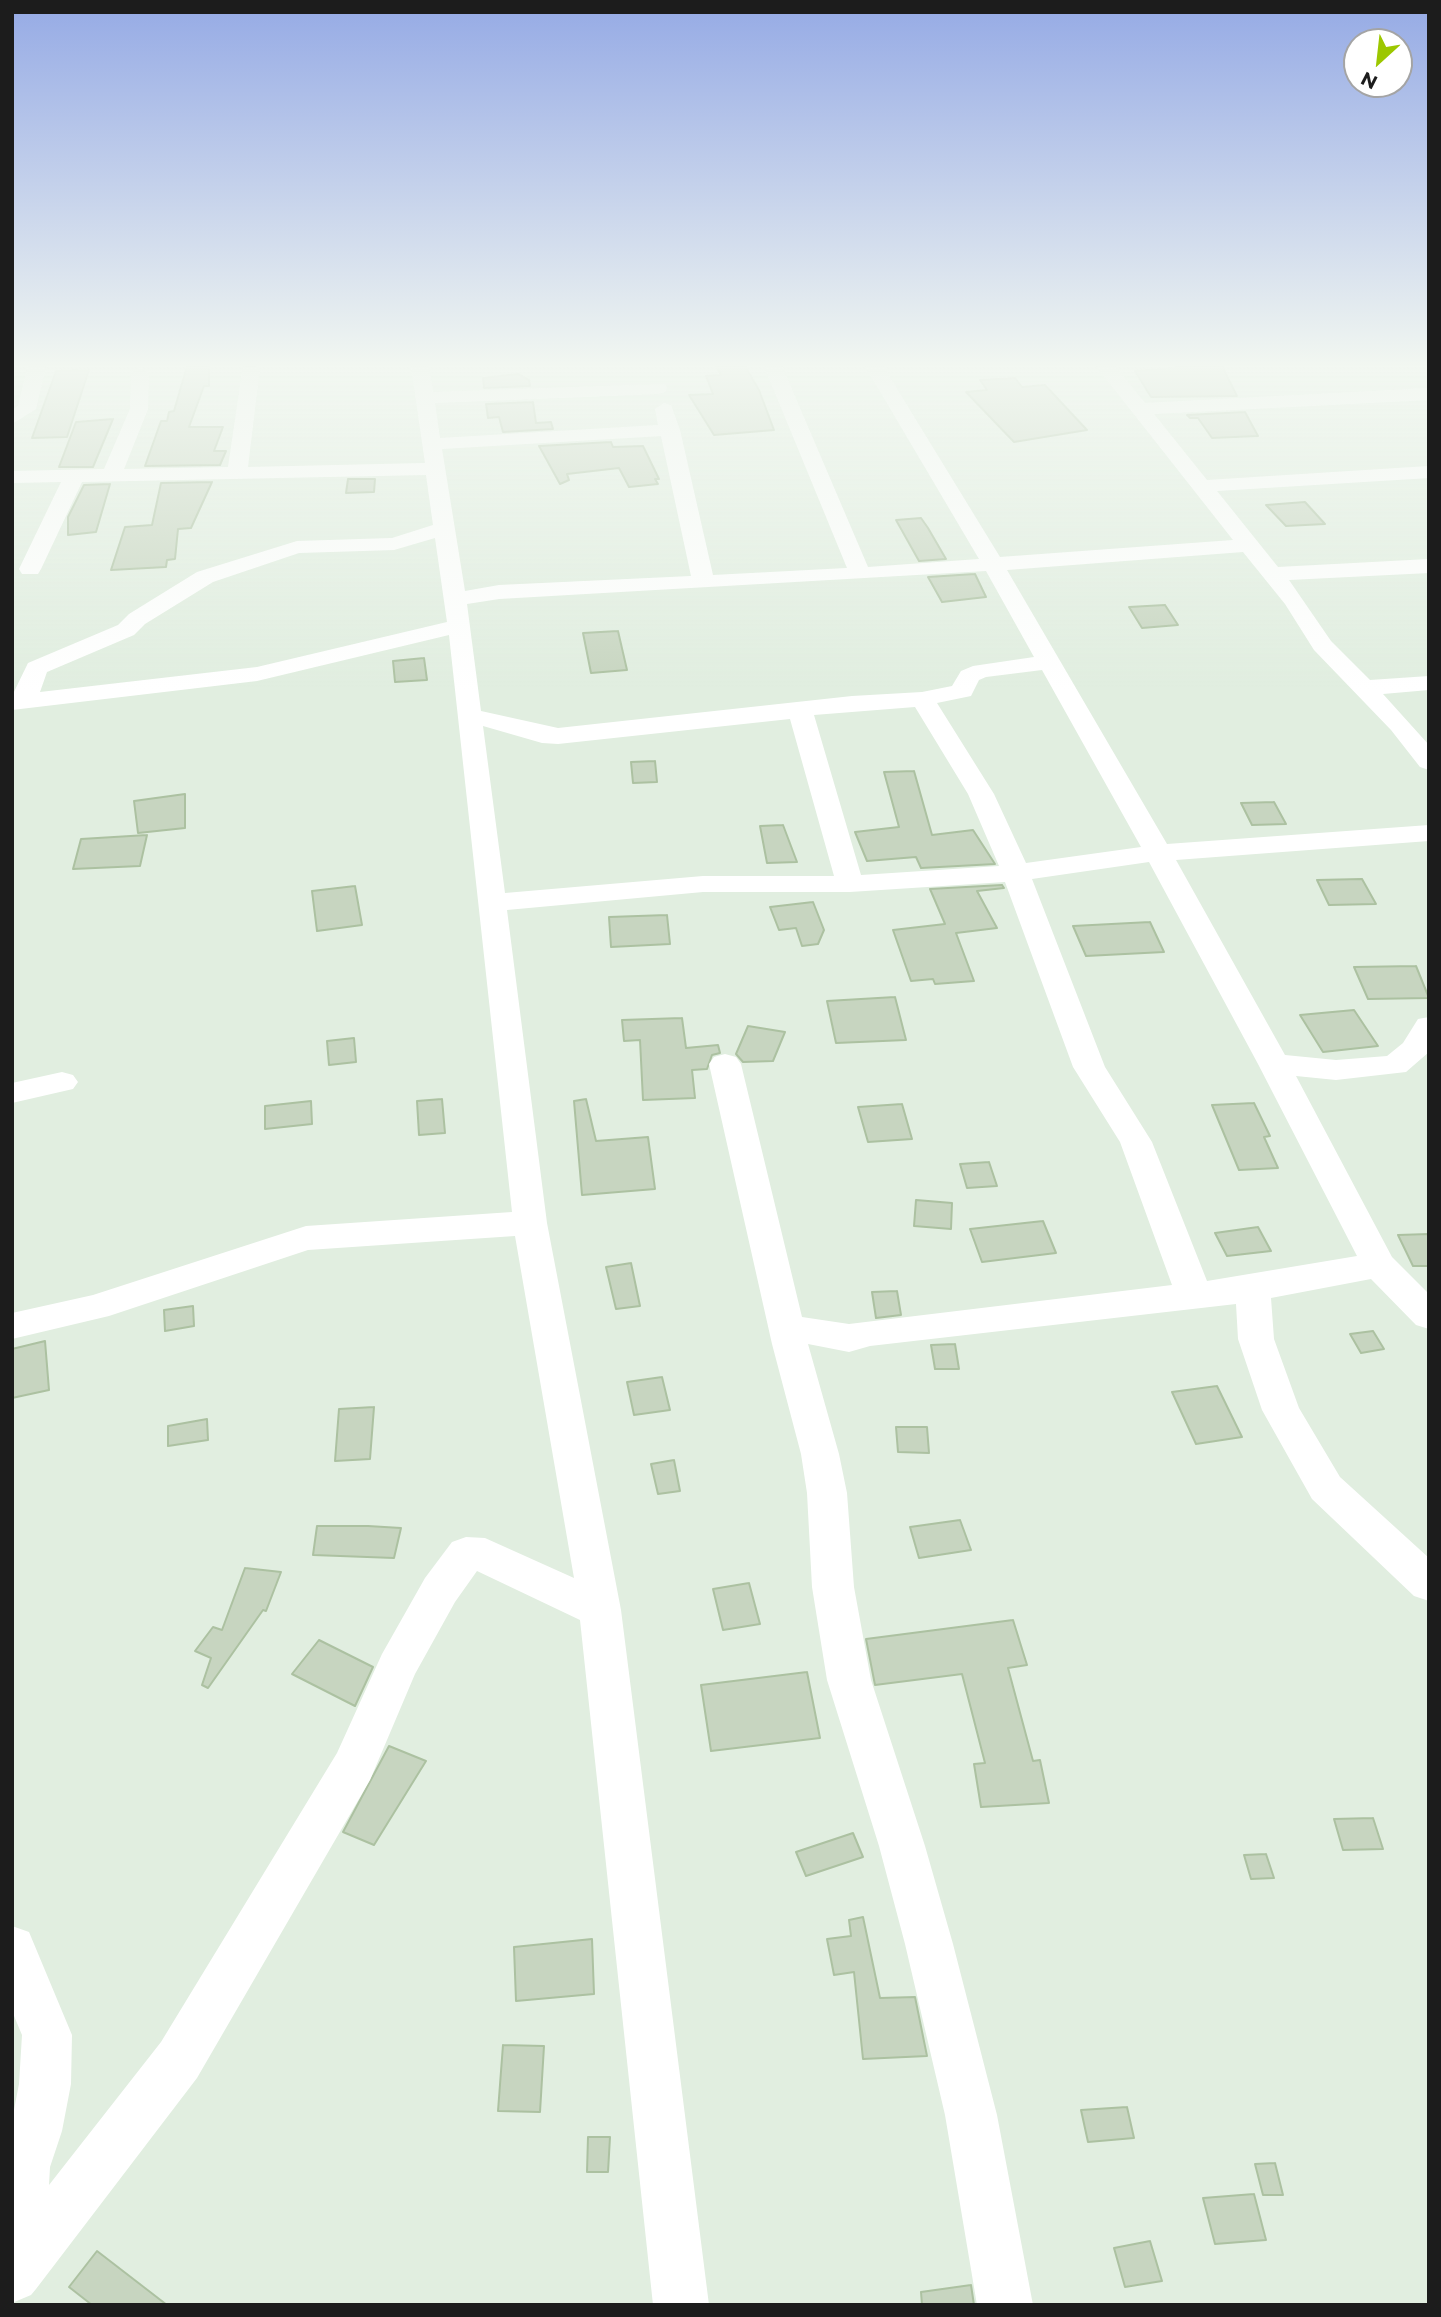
<!DOCTYPE html>
<html>
<head>
<meta charset="utf-8">
<style>
	body { margin:0 }
	#map { position:relative; width:1441px; height:2317px; overflow:hidden; background:#e1eee0; font-family:Montserrat,sans-serif }
	canvas { display:block }
	.frame { position:absolute; inset:0; border:14px solid #1c1c1c; pointer-events:none }
	.north { position:absolute; left:1343px; top:28px; width:70px; height:70px; box-sizing:border-box; background:#fff; border:2px solid #a4a4a4; border-radius:50%; rotate:207deg; font-size:19px; font-weight:700; line-height:28px; text-align:center; color:#1c1c1c }
	.north::after { content:''; display:block; margin:auto; width:24px; height:32px; background:#9cc700; clip-path:polygon(50% 0,100% 100%,50% 72%,0 100%) }
</style>
</head>
<body>
<div id="map">
<canvas width="1441" height="2317"></canvas>
<div class="frame"></div>
<div class="north">N</div>
</div>
<script>
const ctx = document.querySelector('canvas').getContext('2d');
ctx.lineJoin = 'round';
function paint(path, color) {
  ctx.fillStyle = color;
  ctx.fill(path, 'evenodd');
}
function poly(rows) {
  const path = new Path2D();
  for (const r of rows) {
    path.moveTo(r[0], r[1]);
    for (let i = 2; i < r.length; i += 2) path.lineTo(r[i], r[i + 1]);
  }
  return path;
}
function strokePath(path, color, width, dash) {
  ctx.strokeStyle = color;
  ctx.lineWidth = width;
  ctx.lineCap = dash ? 'butt' : 'round';
  ctx.setLineDash(dash || []);
  ctx.stroke(path);
}
const building = poly([
	[187,366,209,366,209,386,204,386,189,427,223,427,214,451,226,451,220,465,145,466,161,421,167,421,169,412,174,411,187,366],
	[716,366,745,366,759,390,774,430,714,435,689,395,713,394,706,376,721,375,716,366],
	[1197,366,1222,366,1237,396,1151,397,1135,371,1197,366],
	[89,370,67,437,32,438,56,371,89,370],
	[518,374,529,380,530,386,484,388,483,378,518,374],
	[1015,378,1022,387,1045,385,1087,430,1014,442,966,392,987,390,980,380,1015,378],
	[533,402,536,423,551,422,553,429,503,432,499,417,488,418,486,404,533,402],
	[1245,412,1258,436,1212,438,1198,418,1190,418,1187,415,1245,412],
	[113,419,93,467,59,467,76,422,113,419],
	[611,442,613,447,643,446,659,479,655,479,658,484,629,487,619,468,567,474,569,480,560,484,539,446,611,442],
	[348,479,375,479,374,492,346,493,348,479],
	[212,482,191,528,178,529,175,559,167,560,166,567,111,570,125,527,152,525,161,483,212,482],
	[110,484,96,532,68,535,68,517,84,485,110,484],
	[1305,502,1325,524,1286,526,1266,505,1305,502],
	[921,518,928,528,946,559,919,561,896,520,921,518],
	[975,574,986,597,942,602,928,577,975,574],
	[1165,605,1178,625,1142,628,1129,607,1165,605],
	[618,631,627,670,591,673,583,633,618,631],
	[424,658,427,680,395,682,393,661,424,658],
	[655,761,657,782,633,783,631,762,655,761],
	[914,771,932,835,973,830,995,864,921,868,916,857,867,861,855,832,899,827,884,772,914,771],
	[185,794,185,828,138,833,134,801,185,794],
	[1274,802,1286,824,1252,825,1241,803,1274,802],
	[783,825,797,862,767,863,760,826,783,825],
	[147,835,140,866,73,869,81,839,147,835],
	[1362,879,1376,904,1329,905,1317,880,1362,879],
	[1002,885,1004,888,977,891,997,928,956,933,974,981,935,984,933,979,911,981,893,930,945,924,930,889,1002,885],
	[355,886,362,925,317,931,312,891,355,886],
	[813,902,824,930,818,944,802,946,796,928,779,930,770,907,813,902],
	[667,915,670,944,611,947,609,917,667,915],
	[1150,922,1164,952,1086,956,1073,926,1150,922],
	[1416,966,1429,998,1368,999,1354,967,1416,966],
	[895,997,906,1040,836,1043,827,1001,895,997],
	[1354,1010,1378,1046,1323,1052,1300,1015,1354,1010],
	[682,1018,686,1048,718,1045,720,1053,712,1055,707,1069,692,1070,695,1098,643,1100,640,1040,624,1041,622,1020,682,1018],
	[748,1026,785,1032,773,1061,743,1062,736,1054,748,1026],
	[354,1038,356,1062,329,1065,327,1041,354,1038],
	[442,1099,445,1133,419,1135,417,1101,442,1099],
	[586,1099,596,1141,648,1137,655,1189,582,1195,574,1101,586,1099],
	[311,1101,312,1124,265,1129,265,1106,311,1101],
	[1254,1103,1270,1136,1264,1137,1278,1168,1239,1170,1212,1105,1254,1103],
	[902,1104,912,1139,868,1142,858,1107,902,1104],
	[989,1162,997,1186,967,1188,960,1164,989,1162],
	[916,1200,952,1203,951,1229,914,1226,916,1200],
	[1043,1221,1056,1253,982,1262,970,1229,1043,1221],
	[1258,1227,1271,1251,1227,1256,1215,1233,1258,1227],
	[1429,1234,1429,1266,1413,1266,1398,1235,1429,1234],
	[631,1263,640,1306,616,1309,606,1267,631,1263],
	[897,1291,901,1315,876,1318,872,1292,897,1291],
	[193,1306,194,1326,165,1331,164,1310,193,1306],
	[1373,1331,1384,1349,1361,1353,1350,1334,1373,1331],
	[45,1341,49,1390,12,1398,12,1349,45,1341],
	[955,1344,959,1369,935,1369,931,1345,955,1344],
	[662,1377,670,1410,634,1415,627,1382,662,1377],
	[1217,1386,1242,1437,1196,1444,1172,1392,1217,1386],
	[374,1407,370,1459,335,1461,339,1409,374,1407],
	[207,1419,208,1440,168,1446,168,1426,207,1419],
	[896,1427,927,1427,929,1453,898,1452,896,1427],
	[674,1460,680,1491,658,1494,651,1464,674,1460],
	[960,1520,971,1550,919,1558,910,1527,960,1520],
	[317,1526,368,1526,401,1528,394,1558,313,1555,317,1526],
	[245,1568,281,1572,266,1611,263,1610,208,1688,202,1685,211,1658,195,1651,213,1627,222,1630,245,1568],
	[749,1583,760,1624,723,1630,713,1589,749,1583],
	[1013,1620,1027,1665,1008,1668,1033,1761,1040,1760,1049,1803,981,1807,974,1764,985,1763,962,1674,875,1685,866,1639,1013,1620],
	[319,1640,373,1667,355,1706,292,1674,319,1640],
	[807,1672,820,1738,711,1751,701,1685,807,1672],
	[389,1746,426,1761,374,1845,343,1832,389,1746],
	[1373,1818,1383,1849,1343,1850,1334,1819,1373,1818],
	[853,1833,863,1857,806,1876,796,1852,853,1833],
	[1266,1854,1274,1878,1251,1879,1244,1855,1266,1854],
	[863,1917,880,1998,915,1997,927,2056,863,2059,854,1972,834,1975,827,1939,851,1936,849,1920,863,1917],
	[592,1939,594,1994,516,2001,514,1947,592,1939],
	[503,2045,544,2046,540,2112,498,2111,503,2045],
	[1127,2107,1134,2138,1088,2142,1081,2110,1127,2107],
	[588,2137,610,2137,608,2172,587,2172,588,2137],
	[1275,2163,1283,2195,1263,2195,1255,2164,1275,2163],
	[1254,2194,1266,2240,1215,2244,1203,2198,1254,2194],
	[1150,2241,1162,2281,1125,2287,1114,2248,1150,2241],
	[97,2251,167,2305,92,2305,69,2287,97,2251],
	[971,2285,974,2305,922,2305,921,2292,971,2285]
]);
paint(building, '#c7d5c0');
strokePath(building, '#acc1a1', 2);
paint(poly([
	[28,366,46,366,36,409,12,424,12,410,18,406,28,366],
	[243,366,260,367,248,467,425,463,411,366,429,366,433,392,665,384,667,388,665,392,658,394,435,403,440,438,658,425,655,409,664,403,671,405,680,430,713,575,847,568,764,366,782,366,868,567,979,559,865,366,883,366,1000,557,1233,540,1096,366,1115,366,1145,403,1429,388,1429,400,1154,414,1207,480,1429,466,1429,478,1217,491,1278,567,1429,559,1429,573,1289,580,1331,641,1370,680,1429,676,1429,690,1383,694,1429,745,1429,770,1420,767,1391,730,1314,650,1285,604,1243,552,1007,570,1167,844,1429,825,1429,841,1176,860,1285,1055,1336,1060,1387,1056,1403,1043,1418,1019,1429,1017,1429,1052,1406,1072,1336,1080,1296,1076,1392,1257,1429,1294,1429,1329,1416,1325,1371,1279,1271,1298,1274,1339,1299,1408,1340,1477,1429,1558,1429,1601,1414,1596,1312,1499,1262,1410,1238,1339,1236,1304,870,1346,849,1352,808,1344,839,1454,847,1493,854,1587,871,1680,925,1846,953,1944,997,2115,1033,2305,977,2305,945,2115,905,1944,879,1846,827,1680,812,1587,807,1493,801,1454,772,1344,709,1064,714,1057,725,1054,736,1057,741,1064,802,1317,849,1324,1172,1285,1120,1142,1073,1067,1005,882,850,892,703,892,507,910,547,1223,621,1610,709,2305,653,2305,580,1620,477,1571,455,1602,415,1674,370,1780,197,2078,36,2289,31,2295,12,2303,12,2120,19,2084,22,2035,12,2011,12,1926,29,1932,72,2035,71,2084,62,2131,50,2167,49,2185,161,2042,337,1753,382,1654,425,1578,452,1542,466,1537,485,1538,574,1578,515,1236,308,1250,109,1316,12,1339,12,1313,93,1295,306,1226,512,1212,449,635,257,681,12,710,12,696,28,663,118,625,129,614,197,572,297,541,392,538,433,525,426,475,82,482,41,569,38,574,22,574,19,569,61,482,12,483,12,471,104,469,130,409,131,373,140,368,149,373,148,409,124,469,228,467,243,366],
	[661,436,691,576,499,585,465,591,442,449,661,436],
	[435,538,447,622,257,667,40,692,47,672,134,635,145,624,213,582,299,553,394,550,435,538],
	[986,571,1034,657,973,666,961,671,952,686,922,692,852,696,558,728,481,711,467,604,499,599,986,571],
	[1042,670,1141,847,1026,863,994,794,937,703,971,696,979,680,986,677,1042,670],
	[915,707,968,794,999,866,861,875,814,715,915,707],
	[790,719,834,876,703,876,505,893,483,726,542,743,558,744,790,719],
	[1149,862,1258,1064,1357,1256,1207,1281,1152,1142,1105,1067,1032,879,1149,862],
	[62,1072,73,1075,78,1082,73,1089,12,1103,12,1083,62,1072]
]), '#fff');
const sky = ctx.createLinearGradient(0, 0, 0, 690);
sky.addColorStop(0, '#95aae5');
sky.addColorStop(0.53, '#f2f7f1');
sky.addColorStop(1, '#f2f7f100');
ctx.fillStyle = sky;
ctx.fillRect(0, 0, 1441, 690);
</script>
</body>
</html>
